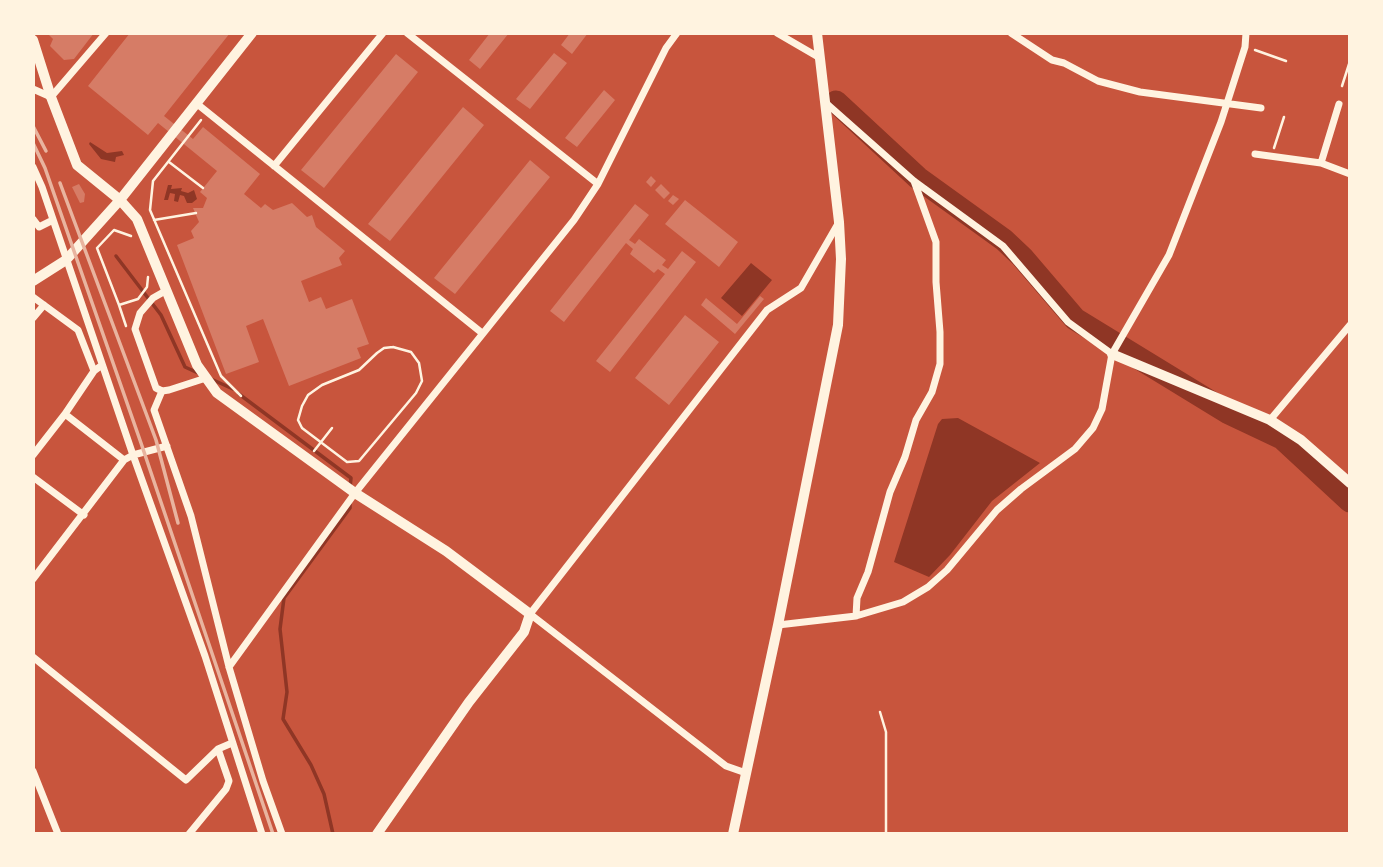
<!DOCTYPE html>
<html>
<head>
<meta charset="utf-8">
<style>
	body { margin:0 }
	#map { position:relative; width:1383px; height:867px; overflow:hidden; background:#c8553d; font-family:"PT Sans Narrow",sans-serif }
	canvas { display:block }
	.frame { position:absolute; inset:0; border:35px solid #fff3e0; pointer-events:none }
</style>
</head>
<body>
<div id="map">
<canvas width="1383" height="867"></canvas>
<div class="frame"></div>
</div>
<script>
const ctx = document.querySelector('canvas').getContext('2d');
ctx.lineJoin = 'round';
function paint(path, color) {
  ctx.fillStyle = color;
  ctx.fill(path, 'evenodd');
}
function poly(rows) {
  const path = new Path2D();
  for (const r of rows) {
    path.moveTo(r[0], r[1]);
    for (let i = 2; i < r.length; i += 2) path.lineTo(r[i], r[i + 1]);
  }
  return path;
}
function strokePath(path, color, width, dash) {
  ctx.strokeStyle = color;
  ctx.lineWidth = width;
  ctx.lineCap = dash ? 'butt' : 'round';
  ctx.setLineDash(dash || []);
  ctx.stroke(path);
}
paint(poly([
	[90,142,107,153,122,151,124,155,116,157,115,162,101,159,89,144],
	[168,185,172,185,171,189,182,188,181,191,188,193,194,190,197,199,192,203,187,203,184,196,180,195,178,202,174,201,175,194,170,193,168,200,164,200],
	[751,263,772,280,742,316,721,298],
	[958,418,1040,463,992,501,950,555,929,577,894,562,938,424,942,419]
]), '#8f3625');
strokePath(poly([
	[116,256,161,315,185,367,198,373],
	[211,379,233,389],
	[239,394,351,478,350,488],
	[333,834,324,794,311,765,283,719,287,692,280,629,284,598,350,508,350,503]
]), '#8f3625', 3.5);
strokePath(poly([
	[836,102,918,178,1004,240,1022,257,1075,319,1227,412,1282,438,1350,501]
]), '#8f3625', 23);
paint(poly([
	[50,33,94,33,74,59,64,60,50,46,53,39,49,35],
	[130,33,230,33,164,116,193,139,203,127,260,174,244,194,261,208,265,204,273,210,292,203,307,217,312,215,316,227,345,251,339,258,342,265,301,281,309,302,321,297,326,309,352,299,369,344,357,348,361,358,289,386,263,319,246,326,259,362,226,374,177,245,194,238,191,231,199,222,193,208,203,208,207,198,200,192,217,171,158,123,148,135,88,86],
	[490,33,509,33,480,69,469,60],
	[570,33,588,33,572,54,561,45],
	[554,53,567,63,530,109,516,99],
	[396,54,418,72,324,188,301,170],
	[604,90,615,100,577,147,565,138],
	[463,107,484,125,390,241,368,224],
	[530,160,550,177,455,294,434,278],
	[651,176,656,181,651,187,646,182],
	[79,184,85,194,84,202,80,203,72,187],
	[661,184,670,193,664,199,655,190],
	[673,195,679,199,673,205,668,201],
	[685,200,738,242,719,267,665,224],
	[635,204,649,215,629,240,635,244,639,239,666,260,662,265,668,269,682,251,696,262,610,372,596,361,665,274,658,269,654,273,630,254,633,249,626,243,564,322,550,311],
	[760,296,764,299,735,334,701,305,706,298,737,324],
	[685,315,719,342,669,405,635,378]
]), '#d67c66');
strokePath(poly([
	[1255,50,1286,61],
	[1342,86,1350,61],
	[201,120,153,181,150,210,221,376,241,396],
	[1274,148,1284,117],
	[169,162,203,188],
	[154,220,196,213],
	[119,305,97,248,114,230,131,236],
	[126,326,119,305,138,299,147,287,148,277],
	[393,347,411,352,419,363,422,381,416,393,359,461,347,462,302,428,298,420,302,406,308,395,322,385,359,370,377,353,384,348,393,347],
	[314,451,332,428],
	[880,712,886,732,886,834]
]), '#fff3e0', 2.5);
strokePath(poly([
	[407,33,598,184],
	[777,33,820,58],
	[1011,33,1052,60,1064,63,1098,81,1140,92,1261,108],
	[33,89,51,97,106,33],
	[196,103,482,333],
	[826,103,914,181,1003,246,1068,322,1112,354],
	[1255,154,1321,163,1350,174],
	[1321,163,1339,104],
	[274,166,383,33],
	[33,167,42,187,133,455,205,656,262,834],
	[33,219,39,227,53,220],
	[167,290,153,298,140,313,135,329,156,388,162,391,169,390,206,378],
	[33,297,78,330,94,371],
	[33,318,44,305],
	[102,365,94,371,65,414,124,460],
	[162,391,154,410,191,516,229,667,263,781,282,834],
	[1270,420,1350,325],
	[33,455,65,414],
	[33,477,84,515],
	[33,579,124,460,133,455,167,446],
	[856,616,857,598,868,572,890,492,905,457,916,420,932,392,940,364,940,332,936,282,936,242,914,181],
	[778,625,856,616,903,602,928,587,947,570,997,510,1021,489,1075,449,1093,428,1102,409,1112,354,1169,255,1221,122,1245,47,1246,33],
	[33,657,186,780,218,749,232,743],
	[229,667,355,493,574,220,598,184,666,48,677,33],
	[33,771,58,834],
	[746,773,726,766,530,614,767,310,801,288,839,222],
	[189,834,226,789,229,781,218,749]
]), '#fff3e0', 7);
strokePath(poly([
	[33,40,51,97,77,165,120,200,137,219,197,365,217,393,355,493,446,551,530,614,524,632,469,702,377,834],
	[33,281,66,260,120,200,252,33],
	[1112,354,1270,420,1301,440,1350,483]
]), '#fff3e0', 10);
strokePath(poly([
	[733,834,778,625,838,325,841,259,839,222,817,33]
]), '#fff3e0', 10);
strokePath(poly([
	[33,126,46,151],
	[33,143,45,168,141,443,273,834],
	[60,183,156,440,178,523]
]), '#e9b49f', 3.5);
</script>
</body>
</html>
